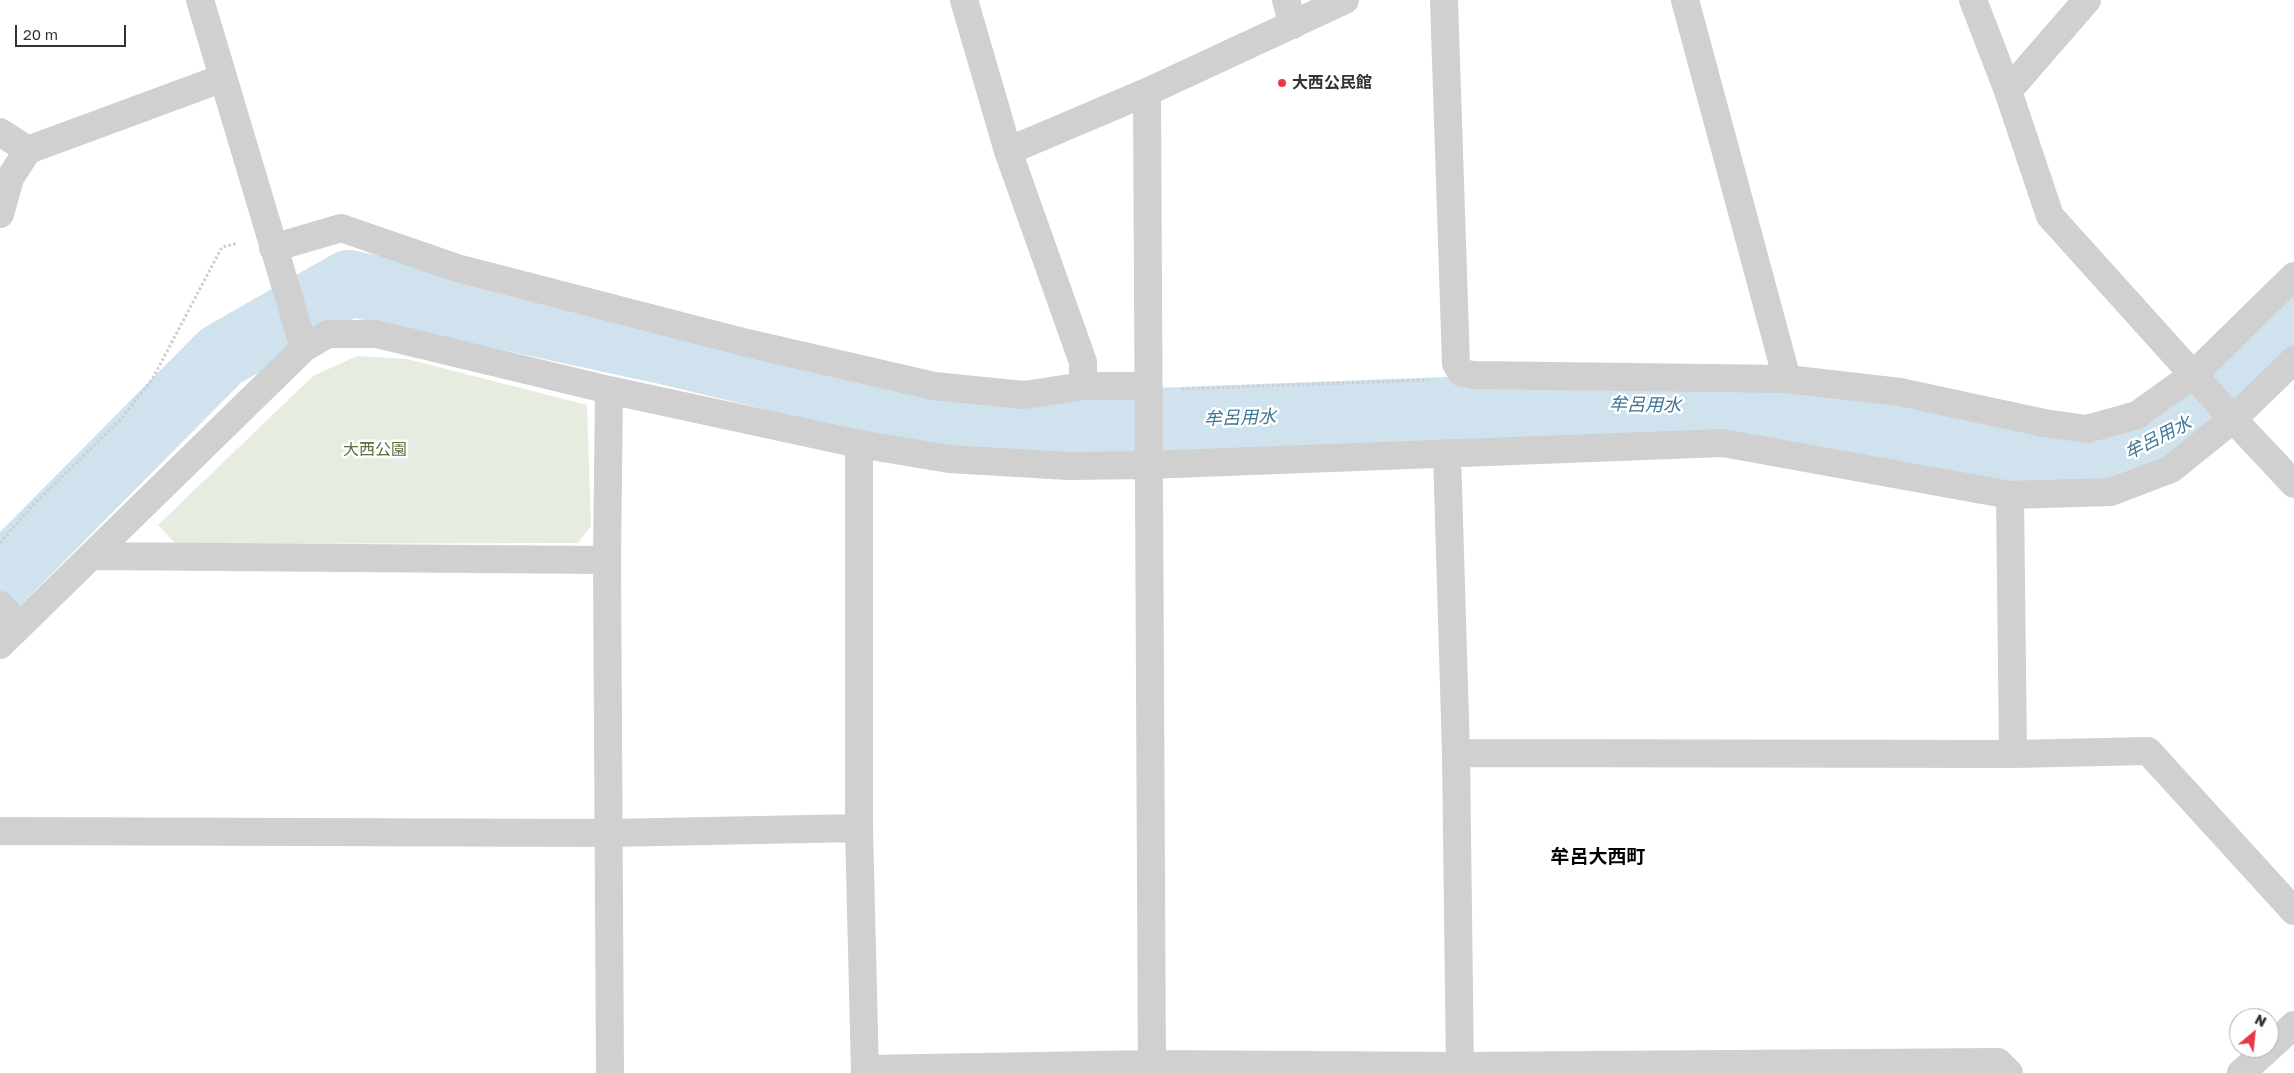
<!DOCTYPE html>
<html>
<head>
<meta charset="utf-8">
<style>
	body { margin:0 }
	#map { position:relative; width:2294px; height:1073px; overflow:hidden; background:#fff; font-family:"Golos Text",sans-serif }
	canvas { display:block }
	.north { position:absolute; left:2229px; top:1008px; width:50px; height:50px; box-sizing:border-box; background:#fff; border:1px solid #adadad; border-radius:50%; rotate:28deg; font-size:14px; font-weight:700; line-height:20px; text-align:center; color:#333 }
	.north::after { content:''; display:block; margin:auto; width:18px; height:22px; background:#e63946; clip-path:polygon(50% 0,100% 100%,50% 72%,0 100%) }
	.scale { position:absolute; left:15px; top:25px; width:111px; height:22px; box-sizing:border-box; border:2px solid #333; border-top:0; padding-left:6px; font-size:15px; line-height:18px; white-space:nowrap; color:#333; -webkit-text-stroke:4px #fff; paint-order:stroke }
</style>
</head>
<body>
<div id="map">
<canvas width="2294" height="1073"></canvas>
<div class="north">N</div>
<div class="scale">20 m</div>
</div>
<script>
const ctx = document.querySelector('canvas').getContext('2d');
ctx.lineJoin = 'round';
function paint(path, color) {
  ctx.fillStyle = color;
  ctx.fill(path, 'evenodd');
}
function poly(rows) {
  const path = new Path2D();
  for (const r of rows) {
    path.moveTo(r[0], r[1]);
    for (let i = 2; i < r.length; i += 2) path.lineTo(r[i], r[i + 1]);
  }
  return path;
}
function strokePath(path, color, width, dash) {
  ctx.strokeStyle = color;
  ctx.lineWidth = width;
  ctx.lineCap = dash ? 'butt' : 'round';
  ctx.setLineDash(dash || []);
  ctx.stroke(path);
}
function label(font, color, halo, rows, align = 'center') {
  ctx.font = font + ' "Golos Text","Noto Sans JP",sans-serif';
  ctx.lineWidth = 5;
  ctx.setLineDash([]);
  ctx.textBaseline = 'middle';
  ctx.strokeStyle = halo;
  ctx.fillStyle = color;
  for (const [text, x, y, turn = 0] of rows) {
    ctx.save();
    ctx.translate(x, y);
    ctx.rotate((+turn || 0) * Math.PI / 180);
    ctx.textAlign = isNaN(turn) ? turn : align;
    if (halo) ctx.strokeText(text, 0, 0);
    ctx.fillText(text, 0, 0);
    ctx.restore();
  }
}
paint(poly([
	[357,356,407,359,587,405,591,526,578,543,176,544,158,525,313,376]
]), '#e6ecdf');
strokePath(poly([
	[0,579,221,356,349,283,663,351,942,418,1077,424,1604,404,1686,406,1824,415,2054,464,2103,463,2138,453,2192,423,2241,380,2294,326]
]), '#cfe2ee', 66);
strokePath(poly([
	[1182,389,1428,380],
	[0,543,31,507,122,418,153,378,222,247,238,243]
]), '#cdcdcd', 3, [2.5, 2.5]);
strokePath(poly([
	[200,0,304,348],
	[964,0,1008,151,1083,362,1083,386],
	[1286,0,1293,25],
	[1444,0,1456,364,1462,373,1473,375,1787,379,1900,392,2044,423,2087,429,2137,415,2194,374,2294,276],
	[1685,0,1787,379],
	[1973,0,2008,91,2050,216,2233,419,2294,484],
	[2008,91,2087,0],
	[1147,92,1152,1073],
	[0,132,28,150,223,78],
	[1008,151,1147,92,1345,0],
	[0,214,10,178,28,150],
	[273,248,341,228,457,268,747,343,934,386,1024,395,1083,386,1148,386],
	[609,390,607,560,610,1073],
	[859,444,859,828,865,1073],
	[1447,453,1456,753,1460,1073],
	[2010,495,2013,754],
	[92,556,607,560],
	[0,605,19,625],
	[0,645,304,348,328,334,376,334,609,390,859,444,949,459,1068,466,1148,465,1723,443,2010,495,2111,492,2171,469,2233,419,2294,360],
	[1456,753,2013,754,2148,751,2294,911],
	[0,831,609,833,859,828],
	[2269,1048,2294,1025],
	[865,1069,1152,1064,1460,1066,1998,1062,2009,1073],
	[2241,1073,2269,1048]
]), '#d0d0d0', 28);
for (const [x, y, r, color] of [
	[1282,83,5,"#e63946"]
]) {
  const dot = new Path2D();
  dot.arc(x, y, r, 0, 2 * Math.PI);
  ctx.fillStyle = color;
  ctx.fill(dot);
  strokePath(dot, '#fff', 2);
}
label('bold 16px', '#333', '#fff', [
	["大西公民館",1292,83]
], 'left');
label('16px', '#56703f', '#fff', [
	["大西公園",375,450]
]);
label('italic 18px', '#3f7597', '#fff', [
	["牟呂用水",1645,405,1],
	["牟呂用水",1240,418,-2],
	["牟呂用水",2158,438,-27]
]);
label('bold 19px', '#000', '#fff', [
	["牟呂大西町",1598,857]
]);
</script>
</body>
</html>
